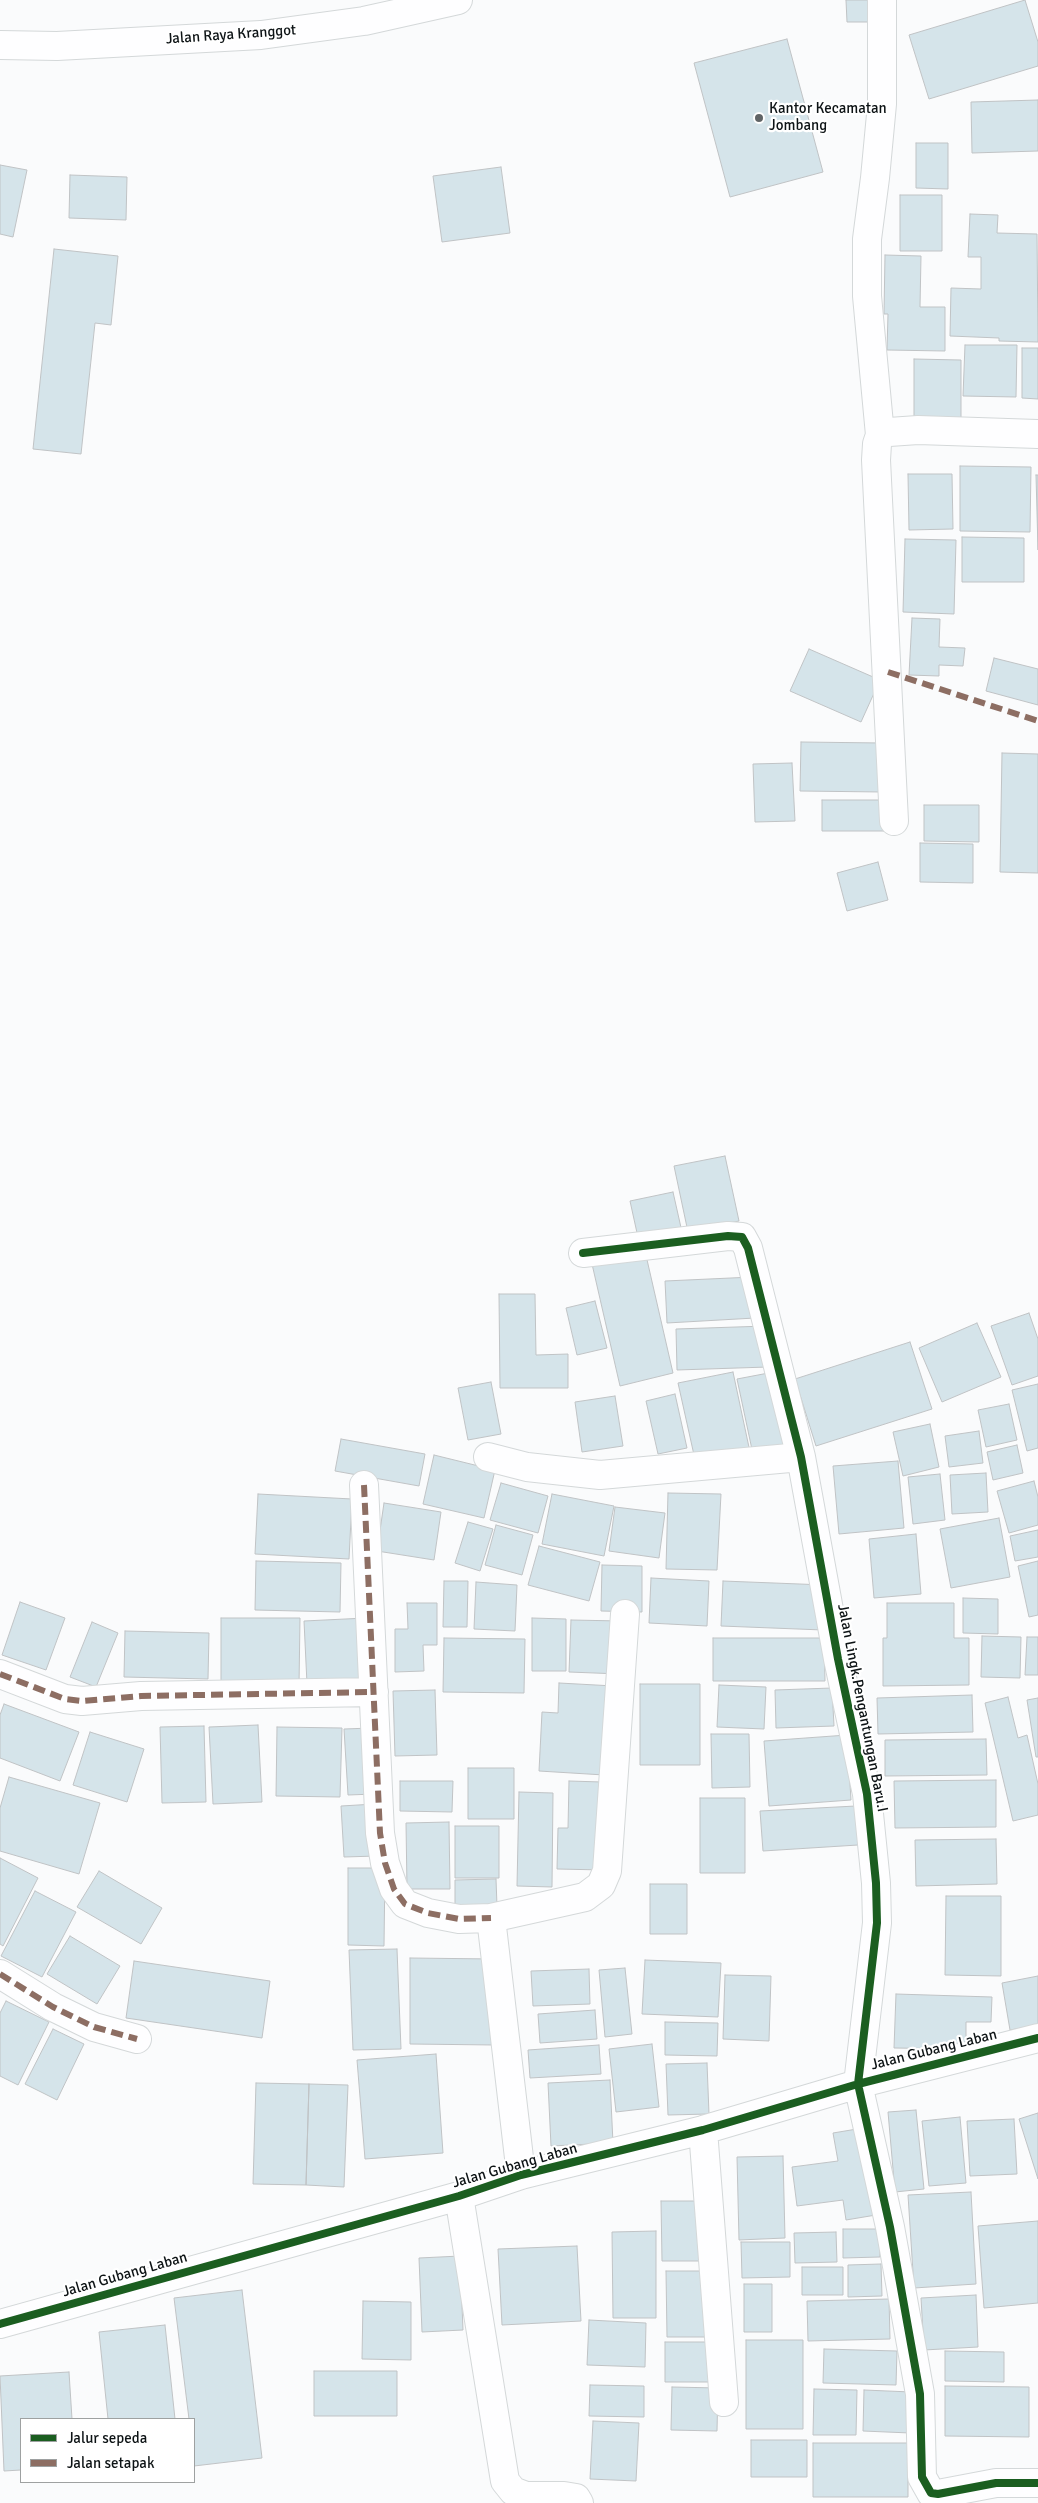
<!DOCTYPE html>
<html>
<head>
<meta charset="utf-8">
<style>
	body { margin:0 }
	#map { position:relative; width:1038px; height:2503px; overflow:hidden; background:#fafbfc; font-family:Signika,sans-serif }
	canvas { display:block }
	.legend { position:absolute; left:20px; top:2418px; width:175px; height:65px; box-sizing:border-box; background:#fff; border:1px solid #9ea1a1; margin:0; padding:6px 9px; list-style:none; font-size:15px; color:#0d1315 }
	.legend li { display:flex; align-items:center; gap:10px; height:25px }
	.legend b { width:25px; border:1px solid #9ea1a1 }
</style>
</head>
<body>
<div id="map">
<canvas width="1038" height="2503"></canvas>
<ul class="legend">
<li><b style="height:6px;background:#1b5e20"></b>Jalur sepeda</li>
<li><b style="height:6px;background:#8d6e63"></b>Jalan setapak</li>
</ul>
</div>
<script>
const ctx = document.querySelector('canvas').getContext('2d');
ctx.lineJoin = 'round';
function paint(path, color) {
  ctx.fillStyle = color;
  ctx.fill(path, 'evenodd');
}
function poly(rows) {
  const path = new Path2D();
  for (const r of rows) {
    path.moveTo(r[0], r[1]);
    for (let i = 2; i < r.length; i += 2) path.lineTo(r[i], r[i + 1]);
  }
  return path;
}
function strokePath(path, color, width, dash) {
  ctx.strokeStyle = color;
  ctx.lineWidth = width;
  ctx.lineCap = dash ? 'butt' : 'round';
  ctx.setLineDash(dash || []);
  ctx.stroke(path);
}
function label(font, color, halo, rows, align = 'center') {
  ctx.font = font + ' Signika,sans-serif';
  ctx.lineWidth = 4.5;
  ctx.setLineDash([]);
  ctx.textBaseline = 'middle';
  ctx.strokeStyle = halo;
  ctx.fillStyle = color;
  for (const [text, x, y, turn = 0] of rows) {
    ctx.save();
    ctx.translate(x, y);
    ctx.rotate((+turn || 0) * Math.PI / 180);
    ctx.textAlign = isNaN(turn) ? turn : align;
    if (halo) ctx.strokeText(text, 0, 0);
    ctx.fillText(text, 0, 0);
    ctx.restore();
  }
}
const building = poly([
	[846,0,873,0,873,22,847,22,846,0],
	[1025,0,1038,42,1038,66,929,99,909,35,1025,0],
	[787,39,823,172,730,197,694,63,787,39],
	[1038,100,1038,151,972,153,971,102,1038,100],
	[916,143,948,143,948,189,916,188,916,143],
	[0,165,27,170,13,237,0,234,0,165],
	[501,167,510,233,442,242,433,176,501,167],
	[70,175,127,177,126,220,69,218,70,175],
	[900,195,942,195,942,251,900,251,900,195],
	[970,214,998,215,997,233,1037,234,1038,342,999,341,999,338,950,336,951,288,981,289,981,257,968,257,970,214],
	[54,249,118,256,111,325,95,323,81,454,33,449,54,249],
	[885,255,921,256,920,307,945,307,945,351,887,350,888,314,884,314,885,255],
	[965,345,1017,345,1016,397,963,396,965,345],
	[1022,348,1038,348,1038,399,1022,398,1022,348],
	[914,359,961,360,961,418,914,418,914,359],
	[960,466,1031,467,1030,532,960,531,960,466],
	[908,474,952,474,953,529,909,530,908,474],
	[1036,475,1038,475,1038,550,1036,475],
	[962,537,1024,538,1024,582,962,582,962,537],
	[905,539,956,540,954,614,903,612,905,539],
	[912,618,940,619,939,647,965,648,963,666,939,665,939,676,909,675,912,618],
	[809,649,880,680,861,722,790,691,809,649],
	[994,658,1038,669,1038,705,986,691,994,658],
	[801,742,882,743,882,792,800,791,801,742],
	[1002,753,1038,754,1038,873,1000,872,1002,753],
	[792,763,795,821,755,822,753,764,792,763],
	[822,800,885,800,884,831,822,831,822,800],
	[924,805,979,805,979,842,924,841,924,805],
	[920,843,973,844,973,883,920,882,920,843],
	[878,862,888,900,847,911,837,873,878,862],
	[725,1156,739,1221,688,1232,674,1166,725,1156],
	[673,1192,682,1232,639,1242,630,1201,673,1192],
	[645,1251,673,1373,620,1386,592,1264,645,1251],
	[753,1277,755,1318,667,1323,665,1281,753,1277],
	[499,1294,535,1294,536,1355,568,1354,568,1388,500,1388,499,1294],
	[595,1301,607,1348,577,1355,566,1308,595,1301],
	[1029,1313,1038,1339,1038,1376,1012,1385,991,1326,1029,1313],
	[977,1323,1001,1377,942,1402,919,1348,977,1323],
	[766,1326,768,1367,677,1370,676,1329,766,1326],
	[910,1342,932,1409,816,1446,795,1379,910,1342],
	[779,1371,796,1449,754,1459,737,1379,779,1371],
	[733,1372,750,1452,696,1464,678,1383,733,1372],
	[491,1382,501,1434,468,1440,458,1388,491,1382],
	[1038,1384,1038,1448,1027,1451,1012,1390,1038,1384],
	[675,1394,687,1448,658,1454,646,1401,675,1394],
	[615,1396,623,1446,582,1452,575,1402,615,1396],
	[1009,1404,1017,1440,986,1447,978,1410,1009,1404],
	[930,1424,939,1467,903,1476,893,1432,930,1424],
	[979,1431,983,1463,949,1467,945,1436,979,1431],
	[341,1439,425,1454,419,1486,335,1471,341,1439],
	[1017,1445,1023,1473,993,1480,987,1452,1017,1445],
	[434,1455,495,1470,484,1518,423,1504,434,1455],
	[898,1461,904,1528,839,1534,833,1466,898,1461],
	[986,1473,988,1512,952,1514,950,1475,986,1473],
	[940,1474,945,1520,913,1524,908,1477,940,1474],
	[1034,1481,1038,1497,1038,1525,1009,1533,997,1491,1034,1481],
	[501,1483,548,1496,538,1533,490,1520,501,1483],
	[668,1493,721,1494,717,1570,666,1569,668,1493],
	[258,1494,352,1499,349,1559,255,1554,258,1494],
	[552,1494,614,1506,604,1556,542,1544,552,1494],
	[384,1503,441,1512,434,1560,377,1551,384,1503],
	[615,1507,665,1513,659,1558,609,1551,615,1507],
	[999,1518,1010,1577,951,1588,940,1529,999,1518],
	[468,1522,493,1529,480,1571,455,1563,468,1522],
	[496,1525,533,1535,522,1575,485,1565,496,1525],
	[1038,1530,1038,1557,1015,1561,1010,1536,1038,1530],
	[916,1534,921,1594,874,1598,869,1539,916,1534],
	[539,1546,600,1562,589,1601,528,1585,539,1546],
	[256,1561,341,1563,340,1612,255,1610,256,1561],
	[1038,1561,1038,1615,1029,1617,1018,1566,1038,1561],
	[602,1565,642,1566,642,1612,601,1611,602,1565],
	[651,1578,709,1581,707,1626,649,1623,651,1578],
	[444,1581,468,1581,467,1627,443,1627,444,1581],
	[723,1581,825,1585,823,1630,721,1626,723,1581],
	[476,1582,517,1585,515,1631,474,1629,476,1582],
	[963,1598,998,1599,998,1634,963,1633,963,1598],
	[20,1602,65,1618,46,1670,2,1655,20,1602],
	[407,1603,437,1603,437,1645,423,1645,424,1671,395,1672,395,1629,408,1629,407,1603],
	[887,1603,954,1603,954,1638,969,1638,969,1685,883,1686,883,1638,887,1638,887,1603],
	[221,1618,300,1618,299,1686,221,1686,221,1618],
	[366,1618,369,1681,307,1684,304,1621,366,1618],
	[532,1618,566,1619,566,1671,532,1671,532,1618],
	[571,1620,621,1621,620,1674,569,1672,571,1620],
	[92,1622,118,1633,96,1687,70,1677,92,1622],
	[125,1631,209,1633,208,1679,124,1677,125,1631],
	[982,1636,1021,1637,1020,1678,981,1677,982,1636],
	[1027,1637,1038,1637,1038,1675,1025,1675,1027,1637],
	[444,1638,525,1639,524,1693,443,1692,444,1638],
	[713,1638,824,1638,825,1681,713,1681,713,1638],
	[559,1683,614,1686,604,1775,539,1771,542,1712,558,1713,559,1683],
	[640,1684,700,1684,700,1765,640,1765,640,1684],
	[719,1685,766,1687,764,1729,717,1727,719,1685],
	[832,1688,834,1726,776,1728,775,1690,832,1688],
	[435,1690,437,1755,395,1756,393,1691,435,1690],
	[972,1695,973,1732,878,1734,877,1698,972,1695],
	[1008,1697,1018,1738,1027,1735,1038,1784,1038,1815,1013,1821,985,1703,1008,1697],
	[1038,1698,1038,1757,1036,1757,1027,1700,1038,1698],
	[4,1704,79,1732,60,1781,0,1758,0,1715,4,1704],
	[258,1725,262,1802,213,1804,209,1727,258,1725],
	[204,1726,206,1802,162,1803,160,1727,204,1726],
	[277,1727,342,1728,340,1797,276,1796,277,1727],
	[371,1728,375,1794,348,1795,344,1729,371,1728],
	[90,1732,144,1749,127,1802,73,1785,90,1732],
	[711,1734,749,1734,750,1787,712,1788,711,1734],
	[847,1735,851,1800,769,1806,764,1741,847,1735],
	[986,1739,987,1775,885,1776,885,1740,986,1739],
	[468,1768,514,1768,514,1819,468,1819,468,1768],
	[9,1777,100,1803,79,1874,0,1851,0,1808,9,1777],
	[996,1780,996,1827,895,1828,894,1781,996,1780],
	[400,1781,453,1781,452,1812,400,1811,400,1781],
	[569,1781,602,1782,604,1870,557,1869,558,1828,568,1828,569,1781],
	[519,1792,553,1793,552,1887,517,1886,519,1792],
	[700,1798,745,1798,745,1873,700,1873,700,1798],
	[375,1804,377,1856,344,1857,341,1806,375,1804],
	[856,1806,858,1845,763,1851,760,1811,856,1806],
	[449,1822,450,1889,407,1889,406,1823,449,1822],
	[455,1826,499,1826,499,1878,455,1878,455,1826],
	[996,1839,997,1884,916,1886,915,1840,996,1839],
	[0,1858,38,1878,3,1946,0,1944,0,1858],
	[348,1868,385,1868,384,1946,348,1945,348,1868],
	[99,1871,162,1908,141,1944,77,1907,99,1871],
	[496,1879,497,1906,455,1907,455,1880,496,1879],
	[650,1884,687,1884,687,1934,650,1934,650,1884],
	[35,1891,76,1912,42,1977,1,1956,35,1891],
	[946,1896,1001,1896,1001,1976,945,1975,946,1896],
	[70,1936,120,1966,97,2004,47,1974,70,1936],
	[397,1949,401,2049,353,2050,349,1950,397,1949],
	[410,1958,494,1959,494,2045,410,2044,410,1958],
	[645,1960,721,1963,718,2017,642,2014,645,1960],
	[134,1961,270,1981,262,2038,126,2018,134,1961],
	[625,1968,632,2034,605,2037,599,1970,625,1968],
	[589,1969,590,2004,533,2006,531,1971,589,1969],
	[725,1975,771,1976,769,2041,723,2039,725,1975],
	[1038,1976,1038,2025,1010,2030,1002,1983,1038,1976],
	[896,1994,992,1997,991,2022,966,2022,966,2049,894,2048,896,1994],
	[6,2001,49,2022,18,2085,0,2076,0,2013,6,2001],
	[595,2010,597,2039,540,2043,538,2014,595,2010],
	[665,2022,718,2023,717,2056,665,2055,665,2022],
	[53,2029,84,2044,57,2100,25,2084,53,2029],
	[652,2044,659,2107,616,2112,609,2049,652,2044],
	[599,2045,601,2074,530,2078,528,2050,599,2045],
	[436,2054,443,2153,365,2159,357,2060,436,2054],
	[707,2063,709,2114,668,2115,666,2064,707,2063],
	[610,2080,613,2143,551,2146,548,2083,610,2080],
	[256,2083,309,2084,306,2185,253,2184,256,2083],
	[309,2084,348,2085,344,2187,306,2185,309,2084],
	[916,2110,924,2189,895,2192,888,2112,916,2110],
	[1038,2113,1038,2179,1019,2119,1038,2113],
	[960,2117,966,2183,929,2186,922,2121,960,2117],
	[1014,2119,1017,2174,970,2176,967,2121,1014,2119],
	[863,2128,876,2215,846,2220,843,2200,797,2206,792,2167,838,2161,833,2133,863,2128],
	[783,2156,785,2238,739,2240,737,2157,783,2156],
	[971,2192,976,2284,914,2288,908,2195,971,2192],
	[661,2201,707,2201,708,2261,662,2261,661,2201],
	[1038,2221,1038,2303,984,2308,978,2226,1038,2221],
	[843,2229,880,2229,880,2257,843,2258,843,2229],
	[656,2231,656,2318,613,2318,612,2232,656,2231],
	[836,2232,837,2262,795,2263,794,2233,836,2232],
	[741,2242,790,2242,790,2277,742,2278,741,2242],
	[577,2246,581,2321,502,2325,498,2249,577,2246],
	[460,2256,463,2330,422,2332,419,2258,460,2256],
	[881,2264,882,2296,848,2297,848,2265,881,2264],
	[802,2267,843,2267,843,2295,802,2295,802,2267],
	[666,2271,706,2271,706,2337,667,2337,666,2271],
	[744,2284,772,2284,772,2332,744,2332,744,2284],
	[242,2290,262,2458,194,2466,194,2419,189,2419,174,2298,242,2290],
	[976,2295,978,2347,924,2350,921,2298,976,2295],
	[889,2299,890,2339,808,2341,807,2301,889,2299],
	[363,2301,411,2302,411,2360,362,2359,363,2301],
	[589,2320,646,2323,645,2367,587,2365,589,2320],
	[165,2325,175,2419,108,2419,99,2332,165,2325],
	[746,2340,803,2340,803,2429,746,2429,746,2340],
	[665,2342,713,2342,712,2382,665,2382,665,2342],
	[824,2349,897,2351,896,2385,823,2383,824,2349],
	[945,2351,1004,2352,1004,2382,945,2381,945,2351],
	[314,2371,397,2371,397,2416,314,2416,314,2371],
	[69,2372,72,2419,21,2419,21,2470,4,2471,0,2376,69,2372],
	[590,2385,644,2386,644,2417,589,2416,590,2385],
	[945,2386,1029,2387,1029,2437,945,2436,945,2386],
	[672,2387,718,2388,717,2431,671,2430,672,2387],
	[814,2389,857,2390,856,2435,813,2435,814,2389],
	[864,2390,911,2392,910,2433,863,2431,864,2390],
	[593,2421,639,2423,636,2481,590,2479,593,2421],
	[751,2440,807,2440,807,2477,751,2477,751,2440],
	[813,2443,908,2443,908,2497,813,2497,813,2443]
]);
paint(building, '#d5e4ea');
strokePath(building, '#c0c3c5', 1);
const minor = poly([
	[0,45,57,46,261,35,364,21,458,0],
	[880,435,867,296,867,239,875,178,882,104,882,0],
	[894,821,876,460,877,444,880,435,889,432,918,430,1038,434],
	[583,1253,728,1236,742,1237,748,1248,801,1457,838,1659,867,1794,876,1883,877,1923,858,2084,890,2227,920,2394,922,2477,931,2493,938,2494,996,2483,1038,2483],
	[488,1457,527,1467,600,1475,801,1457],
	[364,1485,380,1833,385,1863,394,1889,405,1904,428,1913,459,1919,491,1918],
	[0,1674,65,1699,82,1701,141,1696,374,1692],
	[0,1974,53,2007,94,2027,137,2039],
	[703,2130,724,2402],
	[521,2175,491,1918,585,1897,601,1885,607,1871,625,1614],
	[459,2196,505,2481,513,2491,526,2496,564,2496,576,2498,579,2503],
	[0,2324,459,2196,521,2175,703,2130,858,2084,1038,2038]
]);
strokePath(minor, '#d4d8d9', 30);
strokePath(minor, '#fefeff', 28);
strokePath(poly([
	[888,672,1038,721],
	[364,1485,380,1833,385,1863,394,1889,405,1904,428,1913,459,1919,491,1918],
	[0,1674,65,1699,82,1701,141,1696,374,1692],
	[0,1974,53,2007,94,2027,137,2039]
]), '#8d6e63', 6, [12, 6]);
strokePath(poly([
	[583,1253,728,1236,742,1237,748,1248,801,1457,838,1659,867,1794,876,1883,877,1923,858,2084,890,2227,920,2394,922,2477,931,2493,938,2494,996,2483,1038,2483],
	[0,2324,459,2196,521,2175,703,2130,858,2084,1038,2038]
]), '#1b5e20', 8);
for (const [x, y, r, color] of [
	[759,118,5,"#606466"]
]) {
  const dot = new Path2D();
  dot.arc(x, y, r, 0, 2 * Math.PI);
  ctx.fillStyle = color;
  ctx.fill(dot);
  strokePath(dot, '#fff', 2);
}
label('15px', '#0d1315', '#fff', [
	["Jalan Raya Kranggot",231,35,-4],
	["Jalan Lingk.Pengantungan Baru.I",862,1708,79],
	["Jalan Gubang Laban",934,2050,-14],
	["Jalan Gubang Laban",515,2166,-16],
	["Jalan Gubang Laban",125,2275,-16]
]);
label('15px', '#0d1315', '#fff', [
	["Kantor Kecamatan",769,109],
	["Jombang",769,126]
], 'left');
</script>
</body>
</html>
